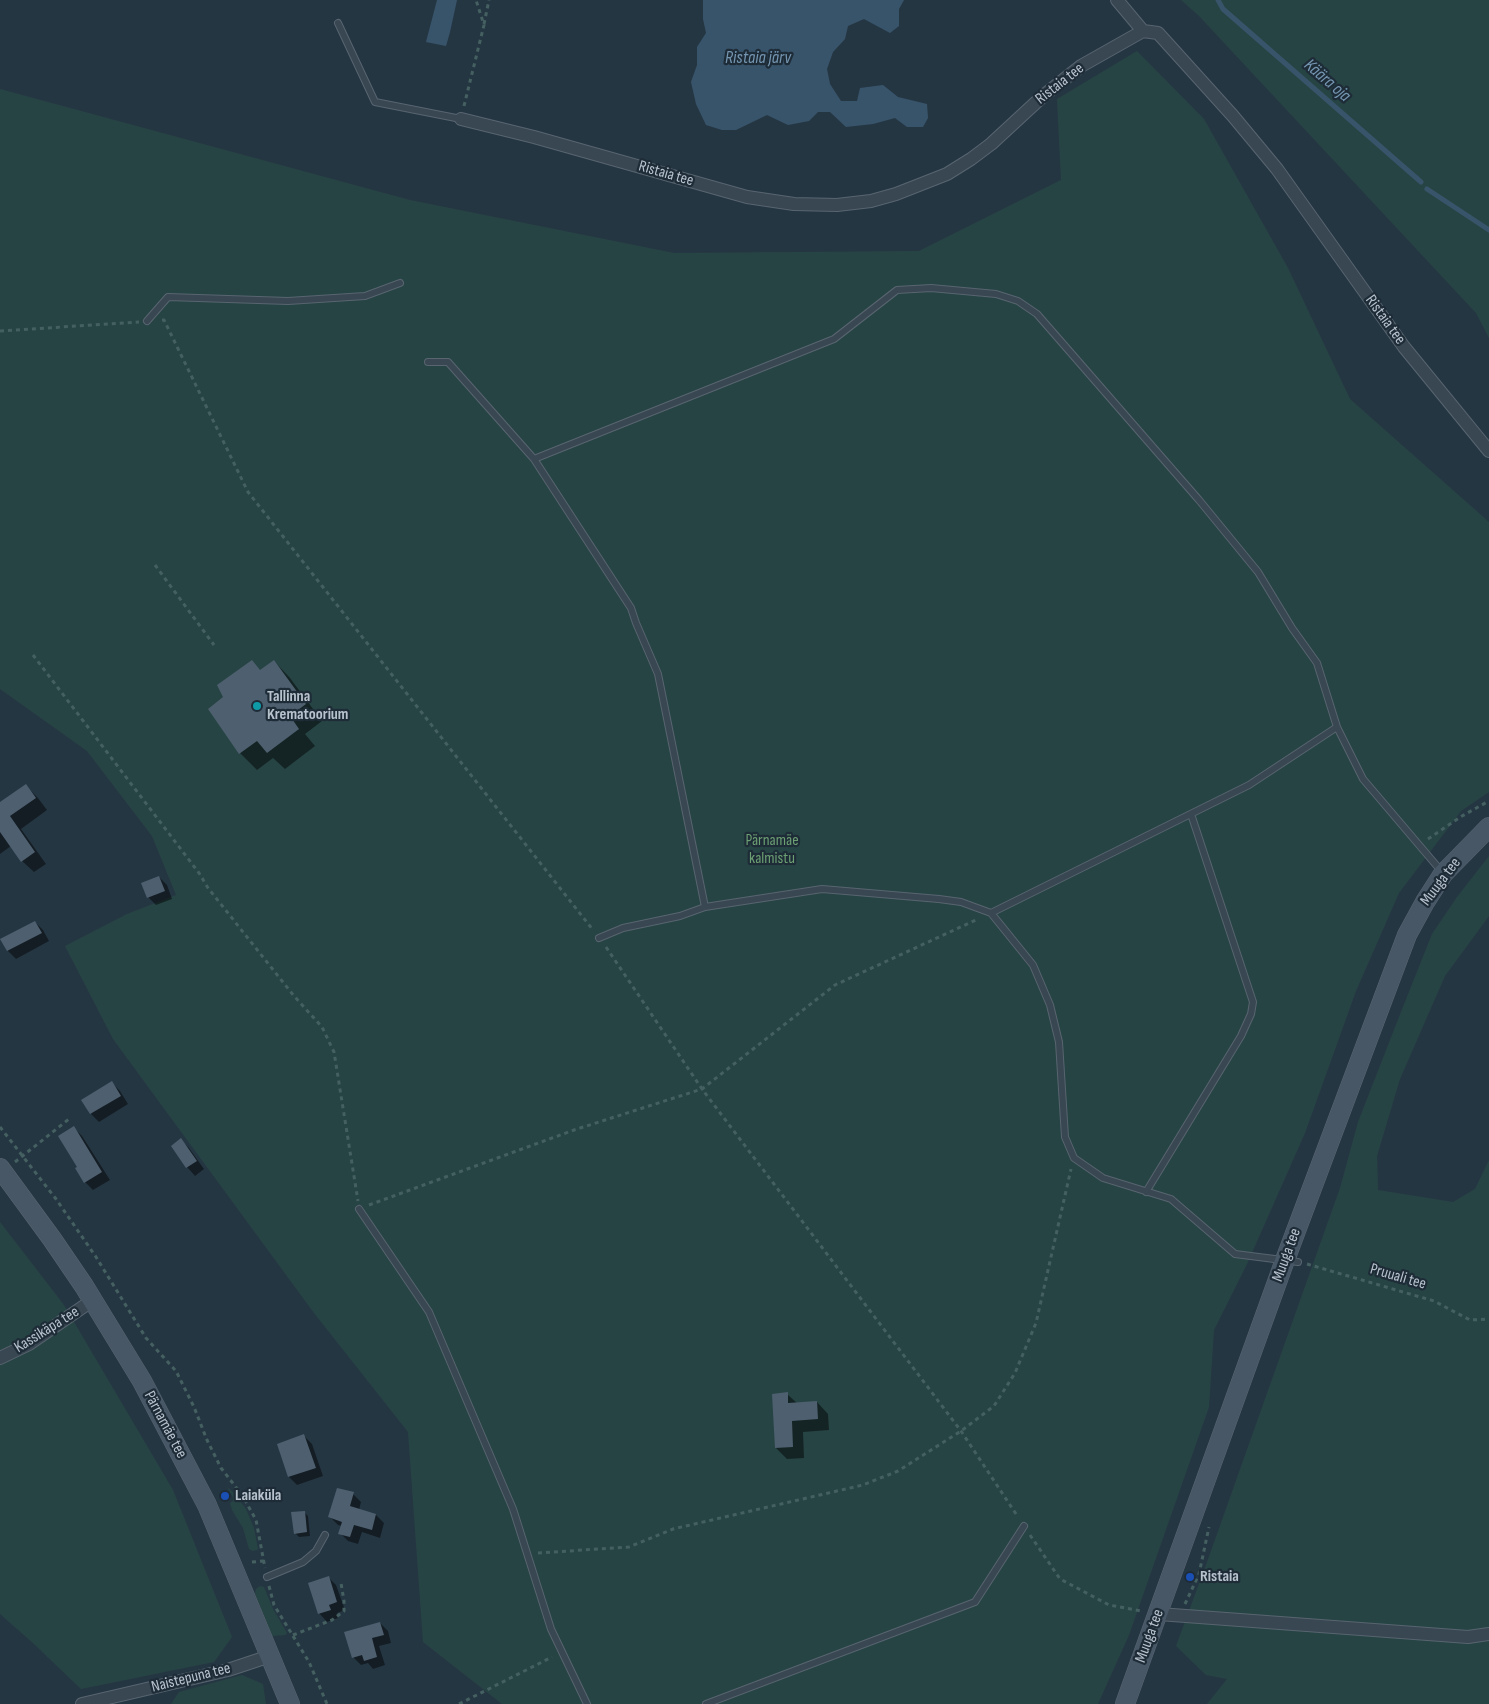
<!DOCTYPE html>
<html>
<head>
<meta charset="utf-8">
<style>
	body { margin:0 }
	canvas { display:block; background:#253643 }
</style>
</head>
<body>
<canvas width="1489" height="1704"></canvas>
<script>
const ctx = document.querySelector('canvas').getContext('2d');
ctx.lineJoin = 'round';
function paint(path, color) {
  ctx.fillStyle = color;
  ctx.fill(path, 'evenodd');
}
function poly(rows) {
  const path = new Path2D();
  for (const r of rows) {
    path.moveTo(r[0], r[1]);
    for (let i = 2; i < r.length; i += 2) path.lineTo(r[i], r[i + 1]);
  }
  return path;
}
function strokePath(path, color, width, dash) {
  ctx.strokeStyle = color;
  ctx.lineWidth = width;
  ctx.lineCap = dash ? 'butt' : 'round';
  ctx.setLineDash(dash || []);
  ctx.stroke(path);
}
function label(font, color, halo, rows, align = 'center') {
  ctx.font = font + ' "Sofia Sans Condensed",sans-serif';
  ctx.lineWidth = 4.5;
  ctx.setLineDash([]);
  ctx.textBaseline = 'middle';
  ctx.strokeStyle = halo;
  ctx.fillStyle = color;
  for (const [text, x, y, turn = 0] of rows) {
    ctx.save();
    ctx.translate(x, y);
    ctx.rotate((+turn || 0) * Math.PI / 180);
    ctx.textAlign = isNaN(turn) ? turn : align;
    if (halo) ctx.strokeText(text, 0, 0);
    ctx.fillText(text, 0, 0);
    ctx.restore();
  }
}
paint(poly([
	[1181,0,1489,0,1489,338,1476,313,1199,16],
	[1137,51,1204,119,1288,268,1350,399,1489,522,1489,792,1461,811,1399,893,1356,991,1305,1133,1247,1264,1214,1330,1209,1407,1129,1635,1098,1704,502,1704,423,1642,408,1432,314,1313,113,1039,65,946,127,914,176,895,152,836,87,751,0,689,0,89,410,200,674,253,919,251,1061,180,1057,99],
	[1489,856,1489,916,1445,976,1400,1079,1377,1156,1378,1190,1453,1202,1475,1189,1489,1160,1489,1704,1207,1704,1227,1679,1206,1675,1176,1646,1206,1565,1340,1188,1358,1122,1399,1017,1432,934,1457,897],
	[0,1222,64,1305,173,1490,232,1637,214,1662,81,1689,34,1644,0,1614],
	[227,1487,234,1493,246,1509,254,1528,258,1549,257,1550,253,1551,249,1549,243,1528,232,1510,230,1503,233,1501,233,1497],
	[260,1586,264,1587,273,1609,287,1633,285,1635,272,1636,255,1594,256,1589],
	[242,1675,263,1684,266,1704,171,1704,179,1692]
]), '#274444');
paint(poly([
	[437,0,457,0,450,32,446,46,426,42],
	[703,0,904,0,899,9,899,26,890,33,864,19,848,26,845,39,833,52,827,69,830,84,841,101,857,101,860,88,883,85,898,97,927,104,928,118,923,127,907,127,895,118,873,124,846,127,830,112,818,112,809,121,788,125,767,115,736,130,722,130,706,125,696,104,691,82,697,65,697,47,706,33,703,19]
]), '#38546b');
paint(poly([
	[274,661,290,678,322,721,305,734,315,746,285,769,273,758,257,770,240,753,210,709],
	[26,786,38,798,47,810,21,829,46,864,34,872,22,861,11,846,0,854,0,804],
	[159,877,167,885,172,899,156,905,148,897],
	[35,922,43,930,49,941,16,959,8,951,2,940],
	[112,1083,120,1091,128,1104,99,1122,91,1114],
	[74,1128,82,1136,110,1180,93,1190,85,1182,79,1167],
	[181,1140,189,1148,204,1169,195,1176,187,1167,172,1146],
	[787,1394,797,1403,817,1402,828,1414,829,1430,803,1432,804,1458,787,1459,776,1448],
	[304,1436,312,1444,323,1476,297,1485,289,1477,278,1445],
	[353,1494,361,1502,359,1510,376,1515,384,1523,380,1538,362,1532,358,1544,348,1541,340,1533,342,1526,338,1525,330,1517],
	[304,1512,308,1516,310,1536,299,1537,295,1533],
	[328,1577,336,1585,345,1610,337,1613,338,1618,327,1622,319,1613],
	[380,1623,388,1631,391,1643,379,1646,385,1665,373,1669,368,1663,361,1665,353,1657]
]), '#0007');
strokePath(poly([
	[1218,0,1223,9,1421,182],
	[1427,189,1489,230]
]), '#38546b', 5);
paint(poly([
	[252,660,260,670,274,660,306,704,290,716,299,729,267,753,257,741,239,754,208,709,223,697,217,685],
	[26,784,36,798,10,816,35,852,21,862,0,832,0,802],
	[159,876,165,891,147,898,141,883],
	[35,921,42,933,7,951,0,939],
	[112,1081,121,1096,90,1114,81,1100],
	[74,1126,102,1172,84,1183,75,1168,77,1167,58,1136],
	[181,1138,197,1161,186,1168,171,1146],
	[788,1392,788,1403,817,1401,818,1419,792,1421,793,1447,775,1448,772,1394],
	[304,1434,316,1468,288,1477,277,1444],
	[337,1488,354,1492,350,1506,376,1514,372,1530,354,1525,350,1537,338,1534,342,1522,328,1517],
	[305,1511,307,1532,294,1534,291,1512],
	[329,1576,337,1602,329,1605,331,1610,318,1614,308,1583],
	[380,1622,384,1635,372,1638,377,1657,364,1661,362,1655,352,1658,344,1632]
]), '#4e5f6f');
const lane = poly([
	[338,23,375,102,461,119],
	[147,321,168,297,288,301,365,296,400,283],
	[428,362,448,362,534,459,631,608,636,623,658,674,705,907],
	[534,459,834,339,897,290,931,288,996,294,1018,301,1037,314,1199,500,1258,572,1292,628,1317,663,1337,727],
	[991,913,1249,785,1337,727,1363,779,1442,872],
	[599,938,623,928,680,916,705,907,822,889,939,899,961,902,991,913,1033,965,1050,1005,1059,1042,1065,1137,1074,1158,1103,1178,1171,1199,1235,1254,1298,1262],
	[1146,1192,1241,1036,1251,1014,1253,1002,1191,814],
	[359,1209,429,1312,513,1509,551,1629,587,1704],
	[267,1577,303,1562,316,1551,325,1535],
	[706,1704,975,1602,1024,1526]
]);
const street = poly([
	[1117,0,1143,31],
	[461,119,534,137,747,197,794,204,837,205,871,201,896,194,947,174,971,159,991,144,1043,96,1081,66,1143,31,1158,33,1233,116,1277,169,1404,347,1489,451],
	[0,1358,29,1344,93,1300],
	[1159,1614,1468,1637,1489,1634],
	[82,1704,228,1670,270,1656]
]);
const secondary = poly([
	[0,1168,52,1239,84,1286,142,1381,207,1505,290,1704],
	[1125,1704,1285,1260,1407,935,1425,902,1443,874,1489,827]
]);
strokePath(lane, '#586570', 8);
strokePath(street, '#586570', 14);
strokePath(secondary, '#586570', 20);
strokePath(poly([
	[484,24,489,0],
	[464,106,484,25,476,0],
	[162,320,164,320,248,492,593,930],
	[0,331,139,322],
	[155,565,214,645],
	[33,655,199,873,208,888,294,996,322,1027,334,1052,358,1201],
	[1428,839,1462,816,1489,801],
	[606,947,702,1089,961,1431,1018,1517],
	[0,1127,56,1199,96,1257,146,1338,176,1371,194,1407,207,1440,221,1468,242,1495,256,1520,265,1568],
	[15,1162,69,1119],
	[369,1205,574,1130,702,1089,835,985,978,919],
	[1307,1264,1434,1301,1470,1320,1489,1319],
	[1030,1535,1060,1579,1109,1605,1141,1611],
	[538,1553,629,1547,673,1529,863,1485,898,1471,961,1431,994,1406,1015,1373,1036,1323,1071,1169],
	[252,1562,264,1561],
	[269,1586,274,1605,309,1662,327,1704],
	[1185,1604,1199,1574,1209,1527],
	[293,1635,332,1620,344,1611,344,1601,341,1583],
	[459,1704,552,1657]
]), '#456060', 3, [4, 4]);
strokePath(lane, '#394753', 6);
strokePath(street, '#394753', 12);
strokePath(secondary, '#475766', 19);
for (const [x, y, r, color] of [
	[257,706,5,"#0f9aa8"],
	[225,1496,5,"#1a4fb4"],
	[1190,1577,5,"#1a4fb4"]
]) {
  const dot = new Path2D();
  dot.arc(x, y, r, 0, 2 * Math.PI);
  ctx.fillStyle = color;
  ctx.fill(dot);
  strokePath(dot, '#1e2c38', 2);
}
label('16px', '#b7c2cd', '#1e2c38', [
	["Ristaia tee",1060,84,-38],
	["Ristaia tee",666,174,16],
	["Ristaia tee",1385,320,54],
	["Muuga tee",1441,882,-53],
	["Muuga tee",1287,1255,-70],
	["Pruuali tee",1398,1277,16],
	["Kassikäpa tee",47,1330,-32],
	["Pärnamäe tee",165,1425,62],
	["Muuga tee",1150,1636,-70],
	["Naistepuna tee",191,1678,-14]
]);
label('bold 16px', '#b7c2cd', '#1e2c38', [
	["Tallinna",267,697],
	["Krematoorium",267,715],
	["Laiaküla",235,1496],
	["Ristaia",1200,1577]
], 'left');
label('16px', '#6c9f72', '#1e2c38', [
	["Pärnamäe",772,841],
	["kalmistu",772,859]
]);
label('italic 18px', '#7596b1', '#1e2c38', [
	["Ristaia järv",758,58],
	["Käära oja",1327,81,41]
]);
</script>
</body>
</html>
